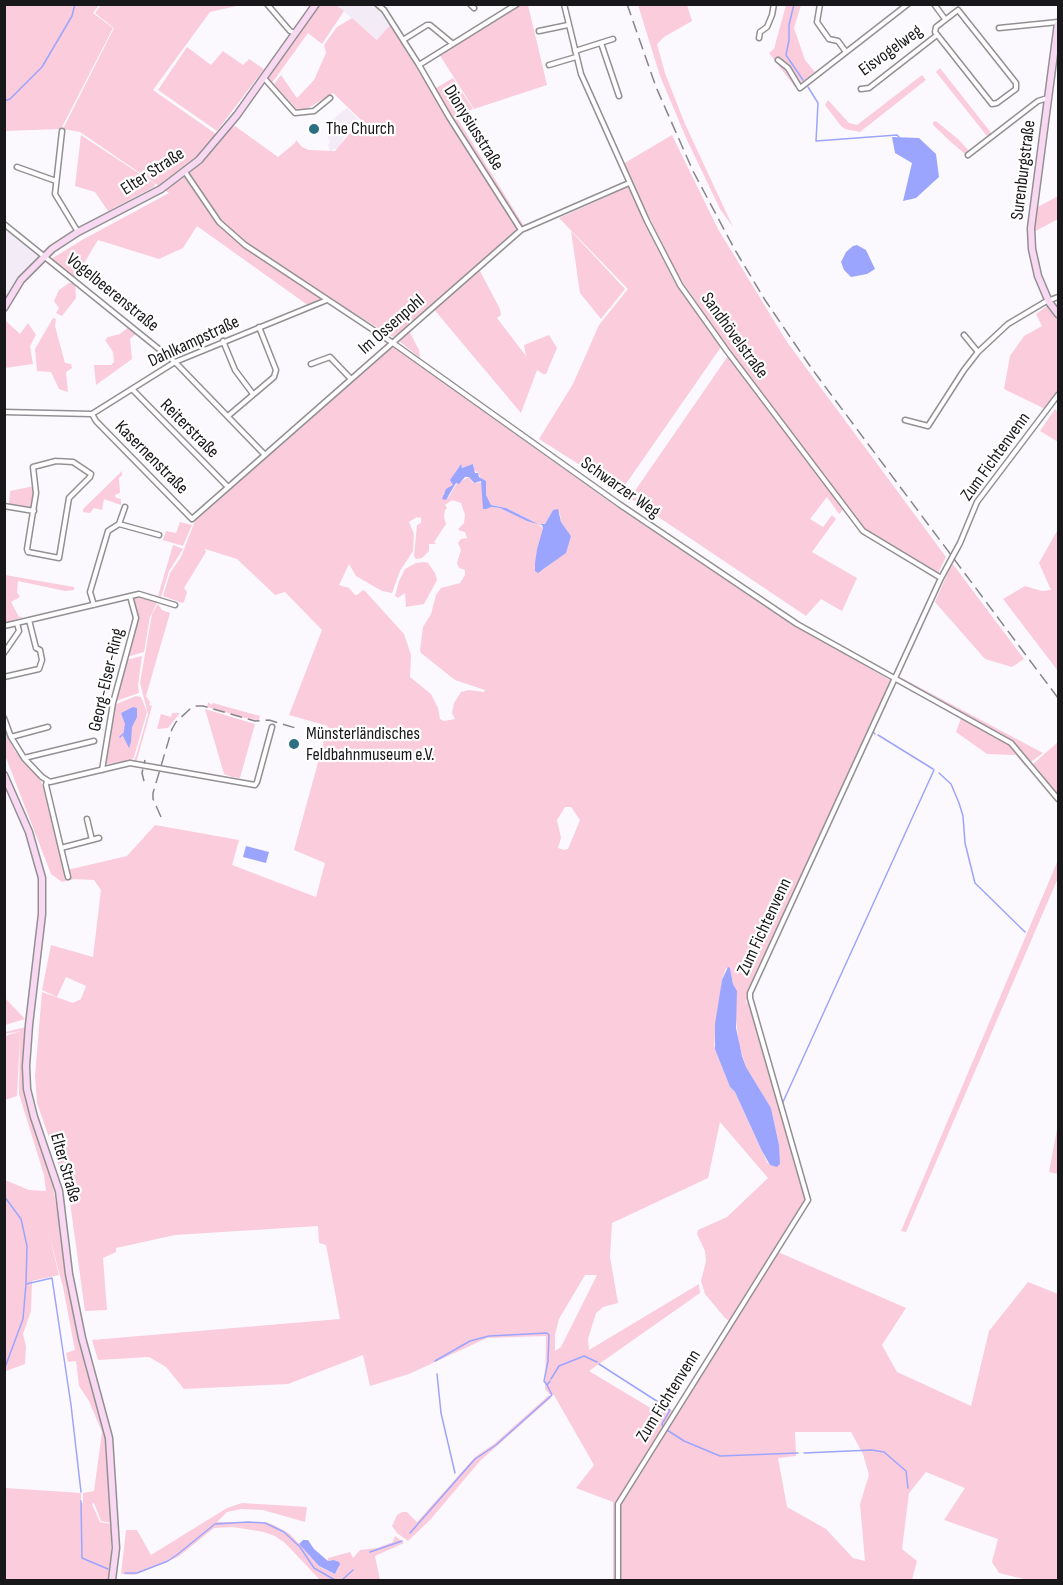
<!DOCTYPE html>
<html>
<head>
<meta charset="utf-8">
<style>
	body { margin:0 }
	#map { position:relative; width:1063px; height:1585px; overflow:hidden; background:#fcf9fe; font-family:"Sofia Sans Condensed",sans-serif }
	canvas { display:block }
	.frame { position:absolute; inset:0; border:6px solid #181719; pointer-events:none }
</style>
</head>
<body>
<div id="map">
<canvas width="1063" height="1585"></canvas>
<div class="frame"></div>
</div>
<script>
const ctx = document.querySelector('canvas').getContext('2d');
ctx.lineJoin = 'round';
function paint(path, color) {
  ctx.fillStyle = color;
  ctx.fill(path, 'evenodd');
}
function poly(rows) {
  const path = new Path2D();
  for (const r of rows) {
    path.moveTo(r[0], r[1]);
    for (let i = 2; i < r.length; i += 2) path.lineTo(r[i], r[i + 1]);
  }
  return path;
}
function strokePath(path, color, width, dash) {
  ctx.strokeStyle = color;
  ctx.lineWidth = width;
  ctx.lineCap = dash ? 'butt' : 'round';
  ctx.setLineDash(dash || []);
  ctx.stroke(path);
}
function label(font, color, halo, rows, align = 'center') {
  ctx.font = font + ' "Sofia Sans Condensed",sans-serif';
  ctx.lineWidth = 4.5;
  ctx.setLineDash([]);
  ctx.textBaseline = 'middle';
  ctx.strokeStyle = halo;
  ctx.fillStyle = color;
  for (const [text, x, y, turn = 0] of rows) {
    ctx.save();
    ctx.translate(x, y);
    ctx.rotate((+turn || 0) * Math.PI / 180);
    ctx.textAlign = isNaN(turn) ? turn : align;
    if (halo) ctx.strokeText(text, 0, 0);
    ctx.fillText(text, 0, 0);
    ctx.restore();
  }
}
paint(poly([
	[336,5,372,5,382,12,390,25,378,40],
	[347,108,359,120,343,139,340,147,330,151,328,144,330,143,327,133,328,123],
	[5,228,39,257,5,301]
]), '#f3ebf6');
paint(poly([
	[4,5,99,5,93,13,113,28,61,129,5,131],
	[101,5,241,5,210,12,153,90,216,134,235,126,278,157,295,143,296,140,302,147,309,150,335,151,361,120,333,93,300,113,274,84,281,75,297,98,314,80,326,53,324,45,337,27,352,18,377,40,390,25,431,91,453,78,473,109,455,115,524,226,480,271,500,309,501,315,497,318,526,356,524,345,549,335,557,348,546,374,543,374,537,370,521,413,432,307,393,337,329,298,309,306,197,226,183,248,159,259,98,240,75,278,51,259,82,240,169,193,80,132,63,129,114,28,95,13],
	[320,5,336,5,344,11,322,44,308,33,272,83,266,78],
	[518,5,528,5,547,85,474,109,439,54],
	[638,5,687,5,692,21,664,37,657,44,665,73,685,124,733,227,720,209,687,140,660,76],
	[786,5,801,5,794,28,805,60,815,72,795,87,769,53,774,49],
	[187,47,211,65,223,51,243,65,249,59,264,69,217,131,158,90],
	[940,68,992,134,987,136,936,72],
	[922,75,926,80,860,132,845,129,841,126,825,105,828,100,849,123,857,125],
	[936,121,959,140,969,151,965,154,952,143,933,125,933,122],
	[81,135,155,184,154,187,108,211,95,192,75,186],
	[672,135,718,229,787,342,946,557,938,573,866,531,729,349,679,277,623,164],
	[628,187,674,281,721,347,621,491,539,439,573,384,599,325,628,289,559,218],
	[1058,196,1058,219,1034,232,1036,208],
	[571,231,625,289,601,319,580,293],
	[69,283,75,283,76,298,62,316,56,313,59,308,54,301,59,290],
	[1048,305,1058,319,1058,391,1045,409,1004,389,1010,356,1024,336,1042,326,1036,314],
	[53,318,56,319,55,326,65,363,71,364,72,368,66,372,68,392,59,389,51,372,37,371,35,349],
	[6,321,20,334,28,323,36,335,30,346,33,364,5,368],
	[130,326,138,332,130,339,132,359,96,385,94,365,111,365,114,362,113,352,105,340,108,337,120,334],
	[409,331,419,350,420,358,399,341],
	[392,346,617,507,778,615,777,617,779,615,891,681,750,989,745,1005,748,1000,806,1200,729,1321,725,1318,705,1294,701,1281,706,1261,705,1251,697,1234,698,1230,727,1217,768,1178,720,1122,708,1178,612,1223,610,1257,618,1303,603,1307,596,1313,588,1339,589,1350,699,1284,700,1293,589,1371,659,1413,664,1407,678,1413,778,1252,906,1308,882,1345,897,1372,971,1406,989,1331,1028,1282,1058,1294,1058,1580,1028,1580,999,1573,992,1562,998,1539,944,1520,965,1488,926,1472,909,1493,902,1549,917,1561,912,1580,613,1580,613,1502,576,1488,594,1465,554,1395,549,1394,545,1389,546,1336,487,1338,409,1374,370,1386,363,1355,288,1384,184,1389,166,1367,149,1357,98,1360,92,1340,340,1319,326,1245,319,1243,318,1226,175,1235,116,1248,116,1252,103,1258,107,1310,85,1311,69,1195,37,1103,35,1076,42,992,73,1003,81,999,86,986,66,977,57,997,42,990,51,945,93,957,101,890,94,880,74,879,62,882,51,874,5,755,4,730,15,751,41,781,67,870,127,856,155,825,239,840,232,865,316,897,325,863,294,850,328,726,289,715,322,630,285,592,275,595,237,559,205,549,206,552,184,588,187,592,184,602,182,603,163,596,170,573,181,557,195,521],
	[461,464,461,468,474,465,474,470,478,473,485,486,486,495,491,505,506,508,536,523,500,508,491,507,484,498,482,482,473,483,469,477,457,483,448,498,443,494,453,485,454,474],
	[452,500,461,503,465,515,464,523,458,529,460,531,465,532,467,538,461,539,458,543,461,550,457,563,459,568,465,570,465,575,460,583,441,588,436,595,431,614,423,627,420,650,421,653,455,680,485,690,484,692,469,690,461,692,454,703,452,713,455,719,444,721,440,719,438,708,431,694,410,677,411,655,404,634,365,591,363,590,357,595,355,595,349,588,339,585,349,564,356,576,382,591,392,593,400,571,413,551,414,534,409,522,417,517,419,518,421,517,421,523,417,525,414,556,416,559,422,558,429,551,429,544,436,544,434,542,446,524,444,517,445,510,447,508,445,505],
	[553,510,560,514,561,522,571,536,565,553,543,570,535,571,537,549,543,528,538,524,545,524],
	[565,807,571,807,580,820,568,849,564,850,558,848,561,838,557,820],
	[726,968,730,968,733,984,737,991,735,1011,739,1045,746,1067,771,1108,779,1145,779,1166,770,1165,767,1162,735,1092,730,1087,714,1045,722,980],
	[585,1275,597,1275,561,1347,555,1351,555,1335,559,1319],
	[795,1432,851,1432,863,1454,869,1475,860,1504,865,1561,853,1558,826,1529,787,1507,778,1458,796,1456],
	[728,356,844,509,839,514,827,497,810,519,823,527,832,515,836,519,812,552,857,578,842,611,821,599,806,616,630,498],
	[1055,409,1058,412,1058,442,1040,431],
	[122,471,122,475,119,478,120,493,115,495,116,498,121,499,121,505,104,499,102,510,94,508,90,513,83,512,83,509],
	[34,486,33,505,30,507,9,504,10,491],
	[180,522,192,525,183,546,163,540,166,531,176,533],
	[1058,529,1058,671,1003,599,1025,586,1042,591,1051,590,1039,563],
	[173,545,183,549,169,571,161,597,158,596],
	[424,562,428,563,435,573,437,580,424,604,406,607,405,593,398,598,395,596,399,581,405,569,416,563],
	[952,563,1024,659,1012,667,985,659,935,602],
	[5,575,74,587,74,590,65,591,18,581,17,592,20,597,11,602,19,617,23,617,5,623],
	[139,597,157,603,150,617,144,652,127,657,138,618,133,598],
	[158,604,162,610,170,613,146,696,150,702,149,705,152,706,136,763,133,762,136,756,148,714,140,683,152,614],
	[142,656,138,685,139,693,116,701,126,660],
	[902,678,1043,753,1031,762,1012,741,901,681],
	[136,696,141,697,147,712,134,757,131,761,107,764,105,761,114,705],
	[208,702,212,705,213,703,260,716,259,720,249,719,207,707],
	[205,709,255,724,240,778,232,777,224,774],
	[172,713,180,713,168,728,157,729,161,714,171,717],
	[961,718,1010,744,1028,765,1025,766,1016,755,987,754,956,732],
	[1058,742,1058,795,1033,764],
	[1058,860,1058,878,906,1232,901,1231],
	[5,998,25,1019,5,1025],
	[26,1027,24,1088,27,1103,53,1187,68,1271,108,1449,111,1523,101,1521,94,1503,92,1504,100,1522,111,1524,111,1555,108,1580,5,1580,5,1488,81,1493,81,1503,83,1503,83,1493,94,1491,102,1432,89,1401,79,1386,76,1361,68,1362,66,1353,75,1350,63,1287,48,1230,59,1275,32,1281,31,1311,23,1334,26,1346,25,1364,6,1371,5,1374,5,1180,29,1190,46,1191,44,1175,19,1094,20,1033,17,1096,5,1100,5,1036,21,1031,5,1034,5,1032],
	[1058,1124,1058,1174,1049,1172],
	[549,1395,551,1398,480,1461,430,1520,408,1541,397,1533,392,1526,397,1515,402,1512,407,1512,417,1522,475,1457,494,1444],
	[242,1503,307,1507,305,1522,263,1510,241,1509,227,1512,217,1522,265,1522,274,1525,290,1534,320,1567,335,1574,338,1569,339,1562,334,1560,328,1561,328,1558,350,1552,353,1558,360,1550,377,1548,393,1542,395,1536,404,1543,375,1556,380,1580,320,1580,285,1543,275,1536,264,1532,233,1527,214,1528,178,1557,134,1575,121,1574,126,1530,137,1530,151,1555,227,1508]
]), '#faccdc');
paint(poly([
	[892,137,919,138,936,154,939,177,916,198,903,201,912,163,895,153],
	[857,245,866,250,875,269,867,274,851,277,844,270,841,262,846,252,853,246],
	[461,464,462,468,473,464,475,473,478,473,479,477,486,481,486,495,491,505,506,508,538,524,545,524,553,510,558,509,561,522,571,536,566,553,538,573,535,571,535,563,537,549,543,528,542,525,527,521,500,508,491,507,486,509,483,509,481,481,474,483,469,477,465,477,459,484,456,483,446,500,442,499,446,489,453,485,450,480],
	[133,707,137,708,137,717,132,727,131,742,129,748,123,736,125,724,121,713],
	[246,846,269,852,266,863,243,857],
	[728,967,730,968,733,984,737,991,736,1028,742,1056,746,1067,771,1108,779,1145,780,1164,777,1167,770,1165,762,1151,735,1092,730,1087,715,1049,715,1024,722,980],
	[303,1540,308,1540,314,1549,328,1561,334,1560,339,1562,340,1564,335,1574,319,1566,299,1544]
]), '#9ca5fd');
strokePath(poly([
	[794,4,789,25,789,40,786,55,803,80],
	[808,87,818,103,816,141,897,135,899,137],
	[4,101,10,99,42,67,72,16,75,4],
	[873,732,875,734],
	[878,735,933,769],
	[120,737,123,734],
	[939,773,951,784,959,803,963,816,965,843,975,883,1025,932],
	[783,1102,934,770],
	[4,1196,21,1219,27,1246,26,1284,23,1319,4,1370],
	[26,1284,52,1278,71,1405,81,1492],
	[435,1361,470,1341,489,1336,547,1333,549,1335,548,1361,544,1381,547,1385],
	[599,1364,666,1407],
	[437,1374,441,1413,455,1473],
	[551,1379,559,1366,584,1356,597,1362],
	[663,1427,662,1424,670,1410,668,1409],
	[667,1430,684,1441,720,1456,798,1453],
	[804,1453,872,1450,884,1452,906,1471,908,1488],
	[81,1501,82,1558,108,1569],
	[410,1533,467,1468,475,1459,496,1445,552,1395,547,1385,550,1381],
	[370,1552,402,1541],
	[125,1573,137,1573,168,1561,178,1554,215,1524,248,1522,265,1523,284,1532,300,1547,314,1568,335,1580],
	[342,1580,353,1570]
]), '#9ca5fd', 1.5);
const street = poly([
	[267,4,290,31,295,33],
	[377,4,384,10,419,65,449,117,521,230],
	[470,4,474,8],
	[564,4,581,74,647,221,680,285,727,351,863,531,941,578],
	[820,4,817,22,829,39,838,41,846,52],
	[934,4,945,19],
	[958,10,1016,83,1016,89,997,103,992,104,935,32,936,27,958,10],
	[999,28,1058,22],
	[539,31,568,25],
	[759,38,760,32,767,27,772,15,774,4],
	[403,40,427,25,430,25,453,44],
	[601,43,619,96],
	[575,51,613,39],
	[778,60,788,68,800,88,908,4],
	[419,65,517,4],
	[549,65,576,57],
	[264,78,295,113,314,111,330,98],
	[861,89,869,88,937,35],
	[62,131,55,194,78,232],
	[968,155,1038,101,1048,98],
	[17,167,56,181],
	[185,172,219,222,245,245,393,343,619,504,797,624,1011,743,1058,799],
	[4,224,175,362,264,454],
	[964,335,978,352],
	[223,341,235,370,253,394],
	[311,364,330,357,351,379],
	[132,389,228,487],
	[4,412,92,414,175,362,327,300],
	[92,414,96,421,192,519,521,230,629,183],
	[228,416,274,377,276,370,259,327],
	[905,420,928,426,964,370,978,352,1008,324,1045,302,1058,297],
	[56,461,73,462,91,474,90,477,69,498,59,558,28,552,27,549,36,493,33,467,56,461],
	[4,506,34,511],
	[119,524,125,507],
	[94,605,90,592,108,531,119,524,159,535],
	[4,626,139,594,175,605],
	[4,653,19,631,17,623],
	[4,677,39,669,42,660,40,650,36,648,29,620],
	[4,718,11,737,24,758,42,777,50,782,130,763,255,785,257,782,272,727],
	[11,737,48,727],
	[24,758,94,741],
	[102,770,113,703,136,618,130,596],
	[47,781,46,785,61,848,99,838],
	[87,819,92,840],
	[61,848,68,877],
	[618,1580,618,1504,808,1200,750,998,750,993,941,578,960,543,977,502,1058,395]
]);
const secondary = poly([
	[1058,23,1031,228,1032,249,1038,276,1049,302,1058,314],
	[4,308,21,280,52,249,78,232,161,189,199,160,237,115,316,4],
	[4,775,29,832,42,878,42,914,29,1025,26,1066,27,1089,34,1117,59,1191,69,1274,82,1338,109,1438,116,1548,112,1580]
]);
strokePath(street, '#939094', 7);
strokePath(secondary, '#939094', 9);
strokePath(street, '#fff', 4);
strokePath(secondary, '#f8d9f1', 6);
strokePath(poly([
	[627,4,656,87,693,171,735,250,765,300,812,369,1058,698],
	[144,781,142,773,145,760],
	[161,817,153,799,153,793,172,729,176,722,190,709,196,706,203,706,255,721,269,720,299,729]
]), '#878589', 1.5, [12, 6]);
for (const [x, y, r, color] of [
	[314,129,6,"#2e7083"],
	[294,744,6,"#2e7083"]
]) {
  const dot = new Path2D();
  dot.arc(x, y, r, 0, 2 * Math.PI);
  ctx.fillStyle = color;
  ctx.fill(dot);
  strokePath(dot, '#fff', 2);
}
label('18px', '#181719', '#fff', [
	["Eisvogelweg",891,51,-36],
	["Dionysiusstraße",473,128,58],
	["Surenburgstraße",1024,170,-83],
	["Elter Straße",153,172,-33],
	["Vogelbeerenstraße",112,293,39],
	["Im Ossenpohl",392,325,-41],
	["Sandhövelstraße",734,336,54],
	["Dahlkampstraße",194,342,-25],
	["Reiterstraße",189,429,45],
	["Zum Fichtenvenn",996,457,-54],
	["Kasernenstraße",151,458,45],
	["Schwarzer Weg",620,488,35],
	["Georg-Elser-Ring",107,680,-77],
	["Zum Fichtenvenn",765,927,-65],
	["Elter Straße",65,1168,74],
	["Zum Fichtenvenn",669,1396,-58]
]);
label('18px', '#181719', '#fff', [
	["The Church",326,129],
	["Münsterländisches",306,734],
	["Feldbahnmuseum e.V.",306,755]
], 'left');
</script>
</body>
</html>
